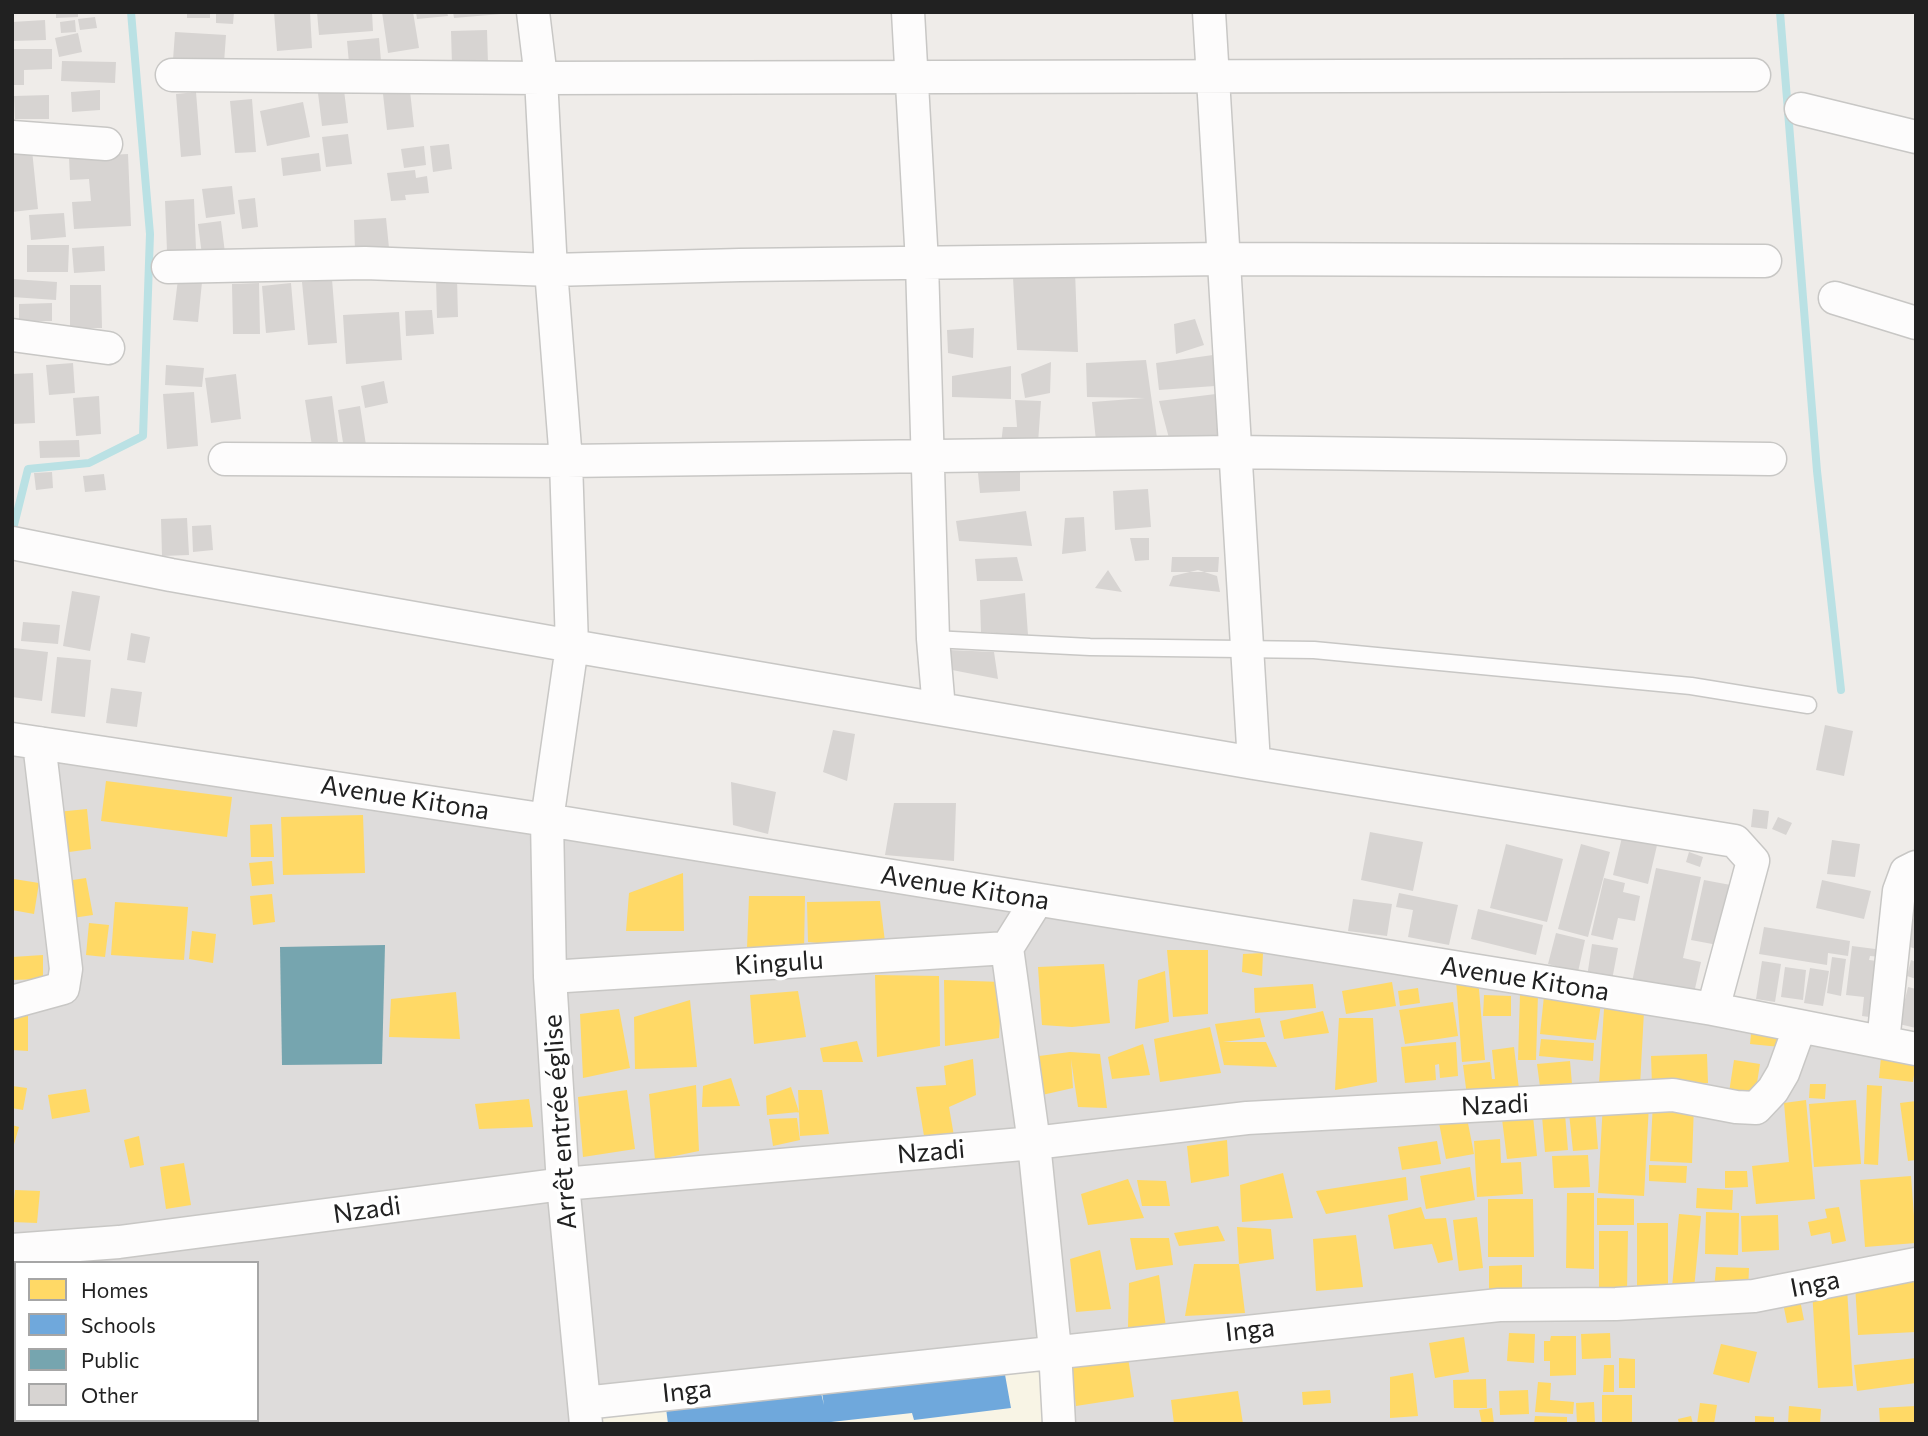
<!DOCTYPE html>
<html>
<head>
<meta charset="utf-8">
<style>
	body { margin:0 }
	#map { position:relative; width:1928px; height:1436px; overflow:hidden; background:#efece9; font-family:Commissioner,sans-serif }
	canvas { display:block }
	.frame { position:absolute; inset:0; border:14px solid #212121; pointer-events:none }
	.legend { position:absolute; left:14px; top:1261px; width:245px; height:161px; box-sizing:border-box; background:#fff; border:2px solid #a6a6a6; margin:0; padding:9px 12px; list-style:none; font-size:21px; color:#212121 }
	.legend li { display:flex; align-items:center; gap:14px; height:35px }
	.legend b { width:35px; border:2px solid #a6a6a6 }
</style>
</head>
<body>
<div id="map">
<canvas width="1928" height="1436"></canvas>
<div class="frame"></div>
<ul class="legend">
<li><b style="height:19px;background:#ffd966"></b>Homes</li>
<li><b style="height:19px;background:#6fa8dc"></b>Schools</li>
<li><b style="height:19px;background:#76a5af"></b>Public</li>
<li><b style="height:19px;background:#d7d4d2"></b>Other</li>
</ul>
</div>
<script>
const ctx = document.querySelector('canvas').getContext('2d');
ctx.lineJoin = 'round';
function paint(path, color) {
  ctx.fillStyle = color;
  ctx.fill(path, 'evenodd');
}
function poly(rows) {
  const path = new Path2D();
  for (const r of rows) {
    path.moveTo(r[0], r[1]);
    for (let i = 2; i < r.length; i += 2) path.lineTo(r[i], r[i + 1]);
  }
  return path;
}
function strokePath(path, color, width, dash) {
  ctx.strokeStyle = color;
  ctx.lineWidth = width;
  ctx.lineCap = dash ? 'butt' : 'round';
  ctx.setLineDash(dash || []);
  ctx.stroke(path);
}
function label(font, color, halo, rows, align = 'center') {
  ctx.font = font + ' Commissioner,sans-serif';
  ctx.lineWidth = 7;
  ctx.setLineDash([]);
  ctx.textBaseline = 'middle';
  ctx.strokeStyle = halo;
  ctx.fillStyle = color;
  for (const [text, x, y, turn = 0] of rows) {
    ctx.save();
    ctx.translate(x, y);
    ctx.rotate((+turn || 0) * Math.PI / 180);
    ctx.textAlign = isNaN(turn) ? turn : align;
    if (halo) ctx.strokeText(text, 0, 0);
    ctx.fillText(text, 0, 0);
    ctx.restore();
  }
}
paint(poly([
	[12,739,1916,1049,1916,1424,12,1424],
	[16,1263,257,1263,257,1420,16,1420]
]), '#dedcdb');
paint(poly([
	[1044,1362,1049,1424,601,1424,600,1413]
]), '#f8f4e5');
paint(poly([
	[106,781,232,797,227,837,101,821],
	[87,809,91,849,62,853,57,812],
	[363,815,365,873,283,875,281,817],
	[272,824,274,857,251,857,250,825],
	[272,861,274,884,252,886,249,863],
	[683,873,684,931,626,931,629,893],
	[86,878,93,915,72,918,66,881],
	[14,879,39,883,34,914,12,910],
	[272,894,275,922,253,925,250,896],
	[749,896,805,896,804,950,747,948],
	[880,901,886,950,808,942,807,902],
	[115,902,188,907,184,960,111,955],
	[89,923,109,925,105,957,86,955],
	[192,931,216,934,213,963,189,959],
	[1167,950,1208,950,1208,1014,1173,1017],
	[1263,953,1262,976,1242,972,1243,954],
	[43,955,43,979,12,980,12,957],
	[1104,964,1110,1023,1072,1027,1042,1025,1038,967],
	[1165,971,1169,1022,1135,1029,1138,980],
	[875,975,939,976,940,1046,877,1057],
	[1478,978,1485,1060,1462,1062,1456,980],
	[944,980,1002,982,999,1038,945,1046],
	[1392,982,1396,1006,1346,1014,1342,991],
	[1313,984,1316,1008,1255,1013,1254,988],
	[1418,988,1420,1003,1400,1006,1398,991],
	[798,991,806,1037,754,1044,750,995],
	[456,992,460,1039,389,1037,391,999],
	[1520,994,1538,994,1536,1060,1518,1060],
	[1484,995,1511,996,1511,1016,1483,1016],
	[1544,996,1601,1003,1596,1040,1540,1034],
	[690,1000,697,1067,635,1069,634,1017],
	[1453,1002,1458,1036,1405,1044,1399,1010],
	[619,1009,630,1068,583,1078,580,1014],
	[1604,1009,1644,1011,1640,1086,1599,1084],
	[1323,1011,1329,1033,1284,1039,1280,1021],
	[12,1015,28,1015,28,1051,12,1050],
	[1260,1018,1265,1037,1223,1042,1266,1042,1277,1067,1224,1065,1215,1024],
	[1339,1018,1373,1018,1377,1082,1335,1090],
	[1752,1025,1782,1029,1780,1047,1750,1044],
	[1210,1027,1221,1073,1160,1082,1154,1039],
	[1541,1039,1594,1043,1593,1061,1539,1056],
	[857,1041,863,1062,823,1062,820,1048],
	[1456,1042,1458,1076,1440,1078,1439,1064,1435,1065,1436,1080,1405,1083,1401,1047],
	[1143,1044,1150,1075,1112,1079,1108,1057],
	[1514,1047,1519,1089,1467,1096,1463,1065,1490,1062,1492,1079,1495,1079,1492,1050],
	[1070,1052,1100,1054,1107,1108,1078,1107,1071,1059,1073,1088,1042,1095,1039,1056],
	[1707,1054,1708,1083,1652,1085,1651,1056],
	[1881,1057,1916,1061,1913,1082,1879,1078],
	[973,1059,976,1095,949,1107,954,1136,924,1136,916,1087,946,1085,944,1066],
	[1734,1060,1760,1064,1754,1102,1728,1099],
	[1570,1061,1572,1084,1540,1087,1537,1064],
	[731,1078,740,1106,702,1107,703,1086],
	[1810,1084,1826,1084,1825,1099,1809,1098],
	[696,1085,699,1151,655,1160,649,1094],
	[1867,1085,1882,1086,1878,1165,1864,1164],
	[12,1086,27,1088,23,1110,12,1108],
	[791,1087,799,1112,767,1115,766,1096],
	[86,1089,90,1112,52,1119,48,1095],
	[627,1090,635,1149,583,1157,578,1097],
	[798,1090,822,1090,829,1134,800,1136],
	[529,1099,533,1127,479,1129,475,1104],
	[1806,1100,1815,1199,1756,1204,1752,1166,1789,1162,1784,1103],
	[1856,1100,1861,1164,1814,1167,1809,1104],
	[1916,1101,1916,1160,1908,1161,1900,1103],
	[1653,1102,1694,1104,1692,1163,1650,1161],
	[1603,1103,1649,1105,1644,1196,1598,1193],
	[1595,1111,1598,1149,1573,1151,1569,1113],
	[1565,1114,1568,1150,1545,1152,1542,1116],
	[1533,1116,1537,1156,1507,1159,1502,1119],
	[797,1118,800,1140,773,1146,769,1119],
	[1467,1118,1474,1154,1446,1159,1439,1123],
	[12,1125,19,1127,13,1148,12,1148],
	[139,1136,144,1165,130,1168,124,1140],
	[1500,1139,1501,1163,1521,1162,1523,1194,1477,1197,1474,1141],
	[1227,1140,1229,1176,1191,1183,1187,1146],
	[1437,1141,1441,1164,1402,1170,1398,1147],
	[1588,1155,1590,1187,1554,1188,1552,1156],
	[184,1163,191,1205,166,1209,160,1167],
	[1649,1165,1687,1166,1686,1183,1649,1181],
	[1470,1167,1475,1200,1426,1209,1420,1176],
	[1725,1171,1747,1171,1748,1187,1725,1188],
	[1283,1173,1293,1218,1242,1222,1240,1185],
	[1911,1176,1916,1243,1865,1247,1860,1180],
	[1406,1177,1408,1200,1326,1214,1316,1191],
	[1128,1179,1144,1218,1088,1225,1081,1194],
	[1137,1180,1166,1181,1170,1206,1142,1206],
	[1697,1188,1733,1190,1732,1210,1696,1208],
	[15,1190,40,1191,37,1223,12,1222],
	[1567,1193,1594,1193,1594,1269,1566,1268],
	[1597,1198,1634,1199,1634,1225,1597,1225],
	[1488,1199,1533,1199,1534,1257,1488,1257],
	[1421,1207,1425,1219,1446,1218,1453,1260,1438,1263,1432,1244,1394,1249,1388,1215],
	[1839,1207,1846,1241,1832,1244,1830,1232,1811,1236,1808,1222,1827,1218,1825,1209],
	[1706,1212,1739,1213,1738,1255,1705,1254],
	[1679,1214,1701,1216,1694,1289,1672,1287],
	[1778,1215,1779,1250,1742,1252,1741,1216],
	[1477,1217,1483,1268,1459,1271,1453,1220],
	[1637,1223,1668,1223,1668,1287,1637,1288],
	[1218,1226,1225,1241,1179,1246,1174,1233],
	[1237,1227,1271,1229,1274,1259,1239,1264],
	[1599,1231,1628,1231,1627,1292,1599,1292],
	[1356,1235,1363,1287,1316,1291,1313,1239],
	[1130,1238,1169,1238,1173,1265,1136,1270],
	[1100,1250,1111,1309,1076,1312,1070,1259],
	[1194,1264,1239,1264,1245,1313,1185,1316],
	[1522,1265,1522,1298,1489,1299,1489,1266],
	[1716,1267,1749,1268,1748,1291,1714,1290],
	[1159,1275,1166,1327,1128,1327,1129,1283],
	[1916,1281,1916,1332,1858,1335,1855,1284],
	[1847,1288,1853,1386,1818,1388,1812,1290],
	[1799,1295,1804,1320,1787,1323,1782,1298],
	[1509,1333,1535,1334,1534,1363,1507,1361],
	[1610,1333,1611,1358,1582,1359,1581,1334],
	[1551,1336,1576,1336,1576,1375,1550,1376,1550,1361,1544,1361,1544,1341,1550,1341],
	[1464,1337,1469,1372,1435,1378,1429,1343],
	[1721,1344,1757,1352,1749,1383,1713,1374],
	[1127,1351,1134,1397,1076,1406,1070,1359],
	[1619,1358,1635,1359,1635,1388,1619,1388],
	[1916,1358,1916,1383,1857,1391,1854,1365],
	[1604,1365,1614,1365,1614,1392,1603,1392],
	[1413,1373,1418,1416,1390,1418,1390,1377],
	[1486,1379,1487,1408,1454,1408,1453,1380],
	[1538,1382,1551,1383,1550,1400,1574,1402,1573,1414,1535,1412],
	[1330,1390,1331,1403,1303,1405,1302,1392],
	[1528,1390,1529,1414,1500,1415,1499,1391],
	[1238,1391,1243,1424,1174,1424,1171,1400],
	[1602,1395,1632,1395,1632,1424,1602,1424],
	[1594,1402,1595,1424,1577,1424,1576,1403],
	[1700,1403,1717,1405,1714,1424,1697,1424],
	[1789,1406,1821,1409,1820,1424,1788,1424],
	[1916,1406,1916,1424,1880,1424,1879,1408],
	[1492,1408,1494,1424,1482,1424,1479,1410],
	[1535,1416,1567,1417,1567,1424,1534,1424],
	[1691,1416,1693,1424,1679,1424,1678,1419],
	[1755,1416,1774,1417,1774,1424,1755,1424],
	[30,1420,56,1420,56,1422,31,1424],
	[160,1420,222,1420,223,1424,160,1424]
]), '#ffd966');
paint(poly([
	[1004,1369,1011,1408,914,1420,912,1413,813,1424,668,1424,666,1408,820,1389,824,1405,822,1393]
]), '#6fa8dc');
paint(poly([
	[385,945,382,1064,282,1065,280,947]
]), '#76a5af');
strokePath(poly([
	[1780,12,1817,471,1841,690],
	[12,533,28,469,89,463,143,436,150,234,131,12]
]), '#bae1e4', 8);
paint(poly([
	[56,12,78,12,78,17,56,18],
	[187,12,210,12,210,18,187,18],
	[216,12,234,12,233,24,216,23],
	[274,12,310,12,312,48,277,51],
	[317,12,372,12,373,31,319,35],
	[382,12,413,12,419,48,388,53],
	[416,12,447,12,448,16,417,19],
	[453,12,501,12,501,14,454,18],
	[95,17,97,28,80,30,78,19],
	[45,20,46,40,12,41,12,22],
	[75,20,76,32,61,33,60,22],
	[487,30,488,64,452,65,451,31],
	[175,32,226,35,224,63,173,60],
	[78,33,82,52,59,57,55,38],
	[379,38,381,61,349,63,347,41],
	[12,49,52,49,52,69,24,70,24,85,12,85],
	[62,61,116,62,115,83,61,81],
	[100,90,100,110,72,112,71,92],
	[344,90,348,123,322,126,318,93],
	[410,91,414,127,387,130,383,94],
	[196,92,201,155,181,157,176,94],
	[49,95,49,119,15,119,14,96],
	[252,99,256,152,235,153,230,101],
	[303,102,310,137,267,146,260,111],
	[348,134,352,164,326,167,322,137],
	[449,144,452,169,433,172,430,146],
	[424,146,426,165,404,168,401,149],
	[32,150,38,209,12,212,12,152],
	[319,153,321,171,283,176,281,158],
	[128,154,131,226,74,229,72,202,91,201,89,179,70,180,69,157],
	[415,170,416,178,427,176,429,193,405,195,406,200,391,201,387,173],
	[232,186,235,214,206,218,202,189],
	[255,198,258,227,242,229,238,200],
	[194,199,196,250,167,251,165,201],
	[64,213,66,237,31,240,29,215],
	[386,218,389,248,355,251,354,220],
	[221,221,225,253,202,255,198,224],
	[27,245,69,245,68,272,27,272],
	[104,246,105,271,74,273,72,248],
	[1075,271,1078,352,1017,350,1013,278],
	[457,278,458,317,437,318,436,279],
	[13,279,57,282,56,300,12,297],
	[178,279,202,282,198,322,173,320],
	[332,279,337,343,308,345,302,282],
	[259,283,260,334,233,334,232,284],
	[291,283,295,330,266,333,262,286],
	[70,285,101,285,102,328,70,328],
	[52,303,52,321,19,321,19,304],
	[432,310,434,334,406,336,405,311],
	[399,312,402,360,346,364,343,315],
	[1195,319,1204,345,1176,354,1174,324],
	[974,328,973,358,948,353,947,330],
	[1213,355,1215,386,1159,390,1156,363],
	[1146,360,1158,445,1096,441,1092,402,1145,398,1087,397,1086,363],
	[1051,362,1050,393,1025,398,1021,374],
	[73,363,75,393,49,395,46,365],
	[166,365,204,368,202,387,165,385],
	[1011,366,1011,399,952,397,952,376],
	[33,373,35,423,12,424,12,374],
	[236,374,241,419,211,423,205,378],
	[384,381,388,403,365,408,361,386],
	[194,392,198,446,167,449,163,394],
	[1224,393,1226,439,1169,438,1159,401],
	[99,396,101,434,76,436,73,398],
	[332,396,338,442,312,446,305,400],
	[1015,400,1041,401,1038,443,1001,444,1003,427,1017,427],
	[360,406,366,445,344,449,338,410],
	[79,440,80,457,40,458,39,441],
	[1020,467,1020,491,980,493,978,473],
	[52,472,53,488,36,490,34,473],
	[104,474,106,490,85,492,83,476],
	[1148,489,1151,527,1115,530,1113,491],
	[1026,511,1032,546,959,541,956,521],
	[1084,517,1086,551,1062,554,1065,518],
	[187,518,189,555,162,556,161,519],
	[211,525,213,550,193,552,192,526],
	[1130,538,1149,538,1149,560,1135,561],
	[1017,557,1023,581,977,581,975,559],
	[1172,557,1219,557,1218,572,1171,572],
	[1108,570,1122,592,1095,588],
	[1198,570,1217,576,1220,592,1169,586,1173,576],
	[72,591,100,596,90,651,63,646],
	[1025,593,1028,635,981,632,980,600],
	[23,622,60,625,58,644,21,641],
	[131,633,150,637,145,663,127,660],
	[14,648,48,652,42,701,12,697],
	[949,650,994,652,998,679,947,669],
	[57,657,91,660,85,717,51,713],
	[111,688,142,692,137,727,106,723],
	[1825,725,1853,731,1844,776,1816,770],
	[833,730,855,734,847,781,823,772],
	[731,782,776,792,768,834,733,825],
	[894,803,956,803,954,861,885,855],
	[1753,809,1769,811,1767,829,1751,827],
	[1778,817,1792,823,1786,835,1772,829],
	[1370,832,1423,842,1413,891,1361,880],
	[1623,833,1658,841,1648,884,1613,875],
	[1832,840,1860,844,1855,877,1827,874],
	[1506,844,1563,859,1547,922,1490,908],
	[1581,844,1610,852,1588,937,1558,929],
	[1689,852,1703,857,1700,867,1686,862],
	[1656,868,1701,877,1683,958,1701,962,1694,993,1632,982],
	[1604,878,1625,883,1623,892,1640,896,1635,921,1618,918,1613,940,1591,935],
	[1704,880,1736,886,1723,946,1691,940],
	[1822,880,1871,891,1864,919,1816,908],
	[1399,893,1458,905,1449,945,1408,937,1413,910,1396,907],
	[1353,899,1392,904,1387,936,1348,931],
	[1478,909,1543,925,1536,955,1471,939],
	[1916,912,1916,949,1904,945],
	[1764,927,1850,941,1848,956,1828,953,1827,965,1759,954],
	[1556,933,1585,940,1578,972,1548,964],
	[1592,944,1618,948,1612,980,1587,977],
	[1852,946,1883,950,1882,957,1870,956,1869,960,1885,962,1877,1018,1862,1016,1864,997,1846,995],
	[1832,957,1846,959,1841,996,1827,993],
	[1911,960,1916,962,1916,979,1907,976],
	[1762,961,1781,964,1775,1002,1756,999],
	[1785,967,1806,970,1803,1000,1781,997],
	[1810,968,1829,971,1823,1006,1804,1003],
	[1908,987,1916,989,1916,1028,1899,1024]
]), '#d7d4d2');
const service = poly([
	[933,639,1090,647,1314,650,1691,686,1808,705]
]);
const minor = poly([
	[533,12,541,78,551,270,566,461,572,646,547,820,550,977,563,1184,586,1424],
	[908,12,922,263,933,639,939,709],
	[1209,12,1254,763],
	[172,75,541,78,1754,75],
	[1801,109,1916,137],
	[12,137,106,144],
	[168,267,365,263,551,270,740,265,1224,259,1765,261],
	[1835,298,1916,323],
	[12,335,108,348],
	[225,459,566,461,1233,452,1770,459],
	[12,543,171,575,572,646,1254,763,1735,841,1753,861,1713,1009],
	[12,739,547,820,1713,1009,1916,1049],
	[1037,900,1007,948,1034,1143,1055,1350,1059,1424],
	[550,977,1007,948],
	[12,1002,63,988,66,969,39,743],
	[1883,1042,1899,891,1906,872,1916,867],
	[12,1250,119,1242,563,1184,1034,1143,1247,1118,1673,1095,1736,1107,1756,1108,1773,1090,1783,1073,1800,1026],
	[584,1403,1499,1305,1616,1304,1754,1296,1916,1264],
	[138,1420,139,1424]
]);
strokePath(service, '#c8c7c5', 19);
strokePath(minor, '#c8c7c5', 35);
strokePath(service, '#fdfcfc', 16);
strokePath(minor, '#fdfcfc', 32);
label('26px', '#212121', '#fff', [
	["Avenue Kitona",405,798,9],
	["Avenue Kitona",965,888,9],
	["Kingulu",779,963,-4],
	["Avenue Kitona",1525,979,9],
	["Nzadi",1495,1105,-3],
	["Arrêt entrée église",560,1122,-94],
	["Nzadi",931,1152,-5],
	["Nzadi",367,1210,-8],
	["Inga",1815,1284,-11],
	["Inga",1250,1330,-6],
	["Inga",687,1391,-6]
]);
</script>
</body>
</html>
